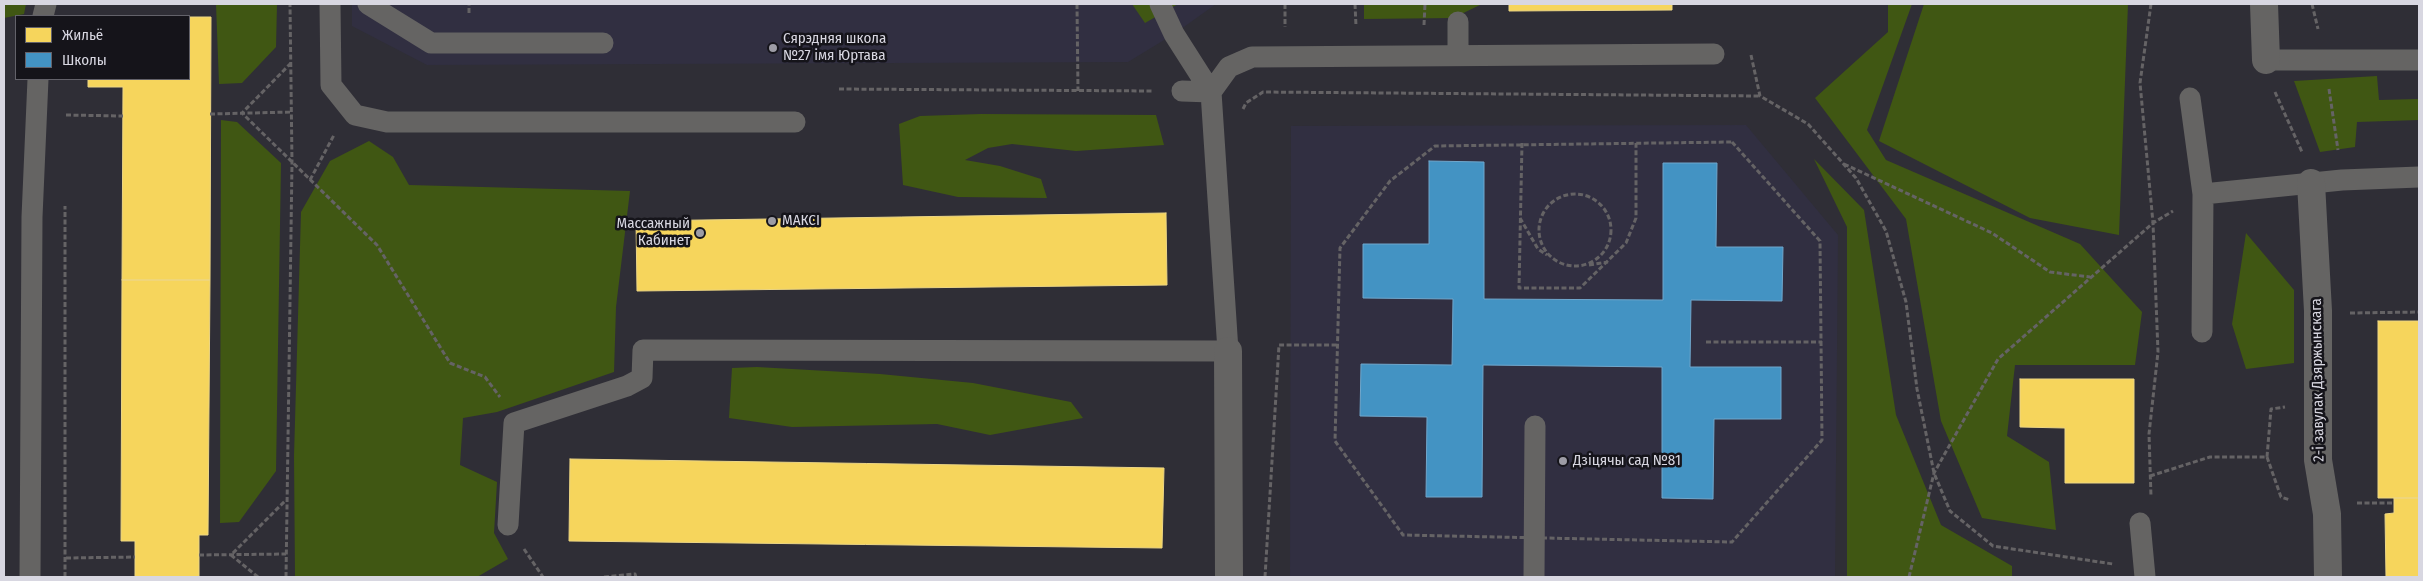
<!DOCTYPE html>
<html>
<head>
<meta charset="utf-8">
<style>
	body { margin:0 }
	#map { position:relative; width:2423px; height:581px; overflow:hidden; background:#2f2e36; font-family:"Fira Sans Condensed",sans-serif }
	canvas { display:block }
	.frame { position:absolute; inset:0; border:5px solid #d8d7e1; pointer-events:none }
	.legend { position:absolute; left:15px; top:15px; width:175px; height:65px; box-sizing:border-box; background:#15141a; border:1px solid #63626a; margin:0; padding:6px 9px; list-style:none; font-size:15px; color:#d8d7e1 }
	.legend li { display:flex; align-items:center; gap:10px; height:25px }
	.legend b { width:25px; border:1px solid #63626a }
</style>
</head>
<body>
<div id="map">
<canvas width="2423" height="581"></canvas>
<div class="frame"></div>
<ul class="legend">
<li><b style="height:14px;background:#f6d55c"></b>Жильё</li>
<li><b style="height:14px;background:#4393c3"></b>Школы</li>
</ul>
</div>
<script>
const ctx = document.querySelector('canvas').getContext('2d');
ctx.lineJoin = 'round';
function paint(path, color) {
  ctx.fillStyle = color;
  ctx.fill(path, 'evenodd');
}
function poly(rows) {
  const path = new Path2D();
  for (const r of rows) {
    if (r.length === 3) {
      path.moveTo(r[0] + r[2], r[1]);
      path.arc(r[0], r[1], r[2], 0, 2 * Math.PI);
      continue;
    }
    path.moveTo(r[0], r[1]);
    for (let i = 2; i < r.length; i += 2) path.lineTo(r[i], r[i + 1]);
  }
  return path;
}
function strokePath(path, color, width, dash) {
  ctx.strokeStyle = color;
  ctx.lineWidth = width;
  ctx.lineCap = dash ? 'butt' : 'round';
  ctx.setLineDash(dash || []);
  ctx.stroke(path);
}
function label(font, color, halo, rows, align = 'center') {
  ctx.font = font + ' "Fira Sans Condensed",sans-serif';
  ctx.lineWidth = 5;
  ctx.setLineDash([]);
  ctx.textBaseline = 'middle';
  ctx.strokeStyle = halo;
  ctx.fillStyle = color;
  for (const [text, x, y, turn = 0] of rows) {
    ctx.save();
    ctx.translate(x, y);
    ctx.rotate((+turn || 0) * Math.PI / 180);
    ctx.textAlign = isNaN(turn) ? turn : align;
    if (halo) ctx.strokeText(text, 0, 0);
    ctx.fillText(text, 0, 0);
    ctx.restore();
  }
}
paint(poly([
	[352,4,1216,4,1174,34,1128,62,427,65,352,26],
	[1746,125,1838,235,1835,577,1290,577,1291,126]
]), '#312f41');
paint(poly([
	[4,4,26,4,24,14,4,18],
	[216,4,277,4,276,47,242,83,219,84],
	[1132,4,1178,4,1145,23],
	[1364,4,1482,4,1453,18,1364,19],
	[1888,4,1912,4,1867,130,1886,160,2080,244,2142,312,2135,365,2015,365,2007,436,2049,462,2056,530,1982,518,1941,421,1906,219,1815,98,1888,32],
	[1924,4,2128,4,2119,235,2030,218,1879,141],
	[2377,76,2379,100,2419,99,2419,120,2357,122,2355,147,2320,152,2294,81],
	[981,114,1156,115,1164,145,1076,151,1012,144,988,148,965,160,1000,166,1041,179,1047,198,958,197,903,185,899,124,920,116],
	[221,120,237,122,281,163,276,471,239,522,220,523],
	[369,141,393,157,409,185,630,191,616,307,614,372,497,412,463,418,460,465,497,482,494,533,508,559,477,577,295,577,294,456,301,212,330,161],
	[1814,159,1864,210,1896,415,1941,525,2012,566,2012,577,1847,577,1847,227],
	[2246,233,2294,290,2294,363,2246,369,2232,324],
	[757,367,880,374,973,383,1071,402,1083,418,990,435,937,424,792,427,729,418,732,368]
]), '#405713');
const homes = poly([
	[1509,4,1672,4,1672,10,1509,11,1509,4],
	[189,17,211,17,210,280,122,280,123,87,88,87,88,79,189,79,189,17],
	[1166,213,1167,285,637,291,636,221,1166,213],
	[122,280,210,280,208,535,199,535,199,577,135,577,135,541,121,541,122,280],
	[2378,321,2419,321,2419,498,2378,498,2378,321],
	[2020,379,2134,379,2134,483,2065,483,2065,428,2020,427,2020,379],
	[570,459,1164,468,1162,548,569,541,570,459],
	[2394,498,2419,498,2419,577,2386,577,2385,514,2394,513,2394,498]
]);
paint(homes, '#f6d55c');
strokePath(homes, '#edd684', 1);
const schools = poly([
	[1429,161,1484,162,1484,299,1663,300,1663,163,1717,163,1716,247,1783,247,1782,301,1691,300,1690,367,1781,367,1781,419,1714,419,1713,499,1662,498,1662,367,1483,365,1482,497,1426,497,1427,417,1360,416,1361,364,1452,365,1453,299,1363,298,1363,244,1429,244,1429,161]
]);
paint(schools, '#4393c3');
strokePath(schools, '#70a7cc', 1);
strokePath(poly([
	[1077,4,1078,91],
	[1285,4,1285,27],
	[1355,4,1356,26],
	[2151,4,2140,83,2153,223,2158,352,2149,434,2151,497],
	[2312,4,2318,29],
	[469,13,469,4],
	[1424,25,1425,4],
	[1751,55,1760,96,1808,124,1856,178,1886,231,1906,302,1917,389,1934,473,1950,511,1993,546,2113,564],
	[291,63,242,113,377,245,450,363,485,377,500,397],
	[839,89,1153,91],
	[2329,89,2338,150],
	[2275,92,2302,152],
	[1243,109,1246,103,1263,92,1760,96],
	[210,114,292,112],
	[66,115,123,116],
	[1732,142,1820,241,1822,440,1732,542,1403,535,1335,441,1340,248,1390,181,1435,146,1732,142],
	[1522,143,1519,288,1580,288,1626,243,1636,218,1636,143],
	[1844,164,1992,233,2050,272,2090,277],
	[310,180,334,135],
	[1575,230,36],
	[1520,218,1538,249,1547,255],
	[1589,265,1608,262],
	[2350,313,2419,312],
	[1706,342,1822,342],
	[2267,457,2281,497,2290,500],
	[2150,476,2210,457,2267,457,2271,409,2285,407],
	[2357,503,2394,503],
	[524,549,543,577],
	[199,555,286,554],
	[66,558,135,557],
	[65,577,65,206],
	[258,577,231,555,286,500],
	[286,577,292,163,290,4],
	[604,577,635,574,636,577],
	[1265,577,1279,345,1337,345],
	[1909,577,1934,473,1998,359,2153,223,2173,211]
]), '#656365', 3, [5, 2.5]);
strokePath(poly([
	[330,4,331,85,355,115,387,122,795,122],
	[368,4,431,43,603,43],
	[43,16,46,4],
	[1458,22,1458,55],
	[2266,60,2419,60],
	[1182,91,1211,92],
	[1211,92,1229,67,1252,57,1714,54],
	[2190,98,2203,194,2202,332],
	[2203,194,2342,180,2419,177],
	[2140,523,2145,577],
	[508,525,514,423,627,386,642,378,643,350,1228,351,1211,92,1174,34,1160,4],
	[30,577,32,217,38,79],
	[1534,577,1535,426]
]), '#656463', 21);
strokePath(poly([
	[2264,4,2266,60],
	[2311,183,2318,311,2318,460,2327,514,2328,577],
	[1228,351,1229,577]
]), '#656463', 28);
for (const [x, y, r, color] of [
	[773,48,5,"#9d9ca5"],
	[772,221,5,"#9d9ca5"],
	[700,233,5,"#9d9ca5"],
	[1563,461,5,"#9d9ca5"]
]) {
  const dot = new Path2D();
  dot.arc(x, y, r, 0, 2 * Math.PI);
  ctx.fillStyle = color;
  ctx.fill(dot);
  strokePath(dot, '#15141a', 2);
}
label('15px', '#d8d7e1', '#15141a', [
	["Сярэдняя школа",783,39],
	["№27 імя Юртава",783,56],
	["МАКСІ",782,221],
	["Массажный",690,224,"right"],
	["Кабинет",690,241,"right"],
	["Дзіцячы сад №81",1573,461]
], 'left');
label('15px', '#d8d7e1', '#15141a', [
	["2-і завулак Дзяржынскага",2318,380,-91]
]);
</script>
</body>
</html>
